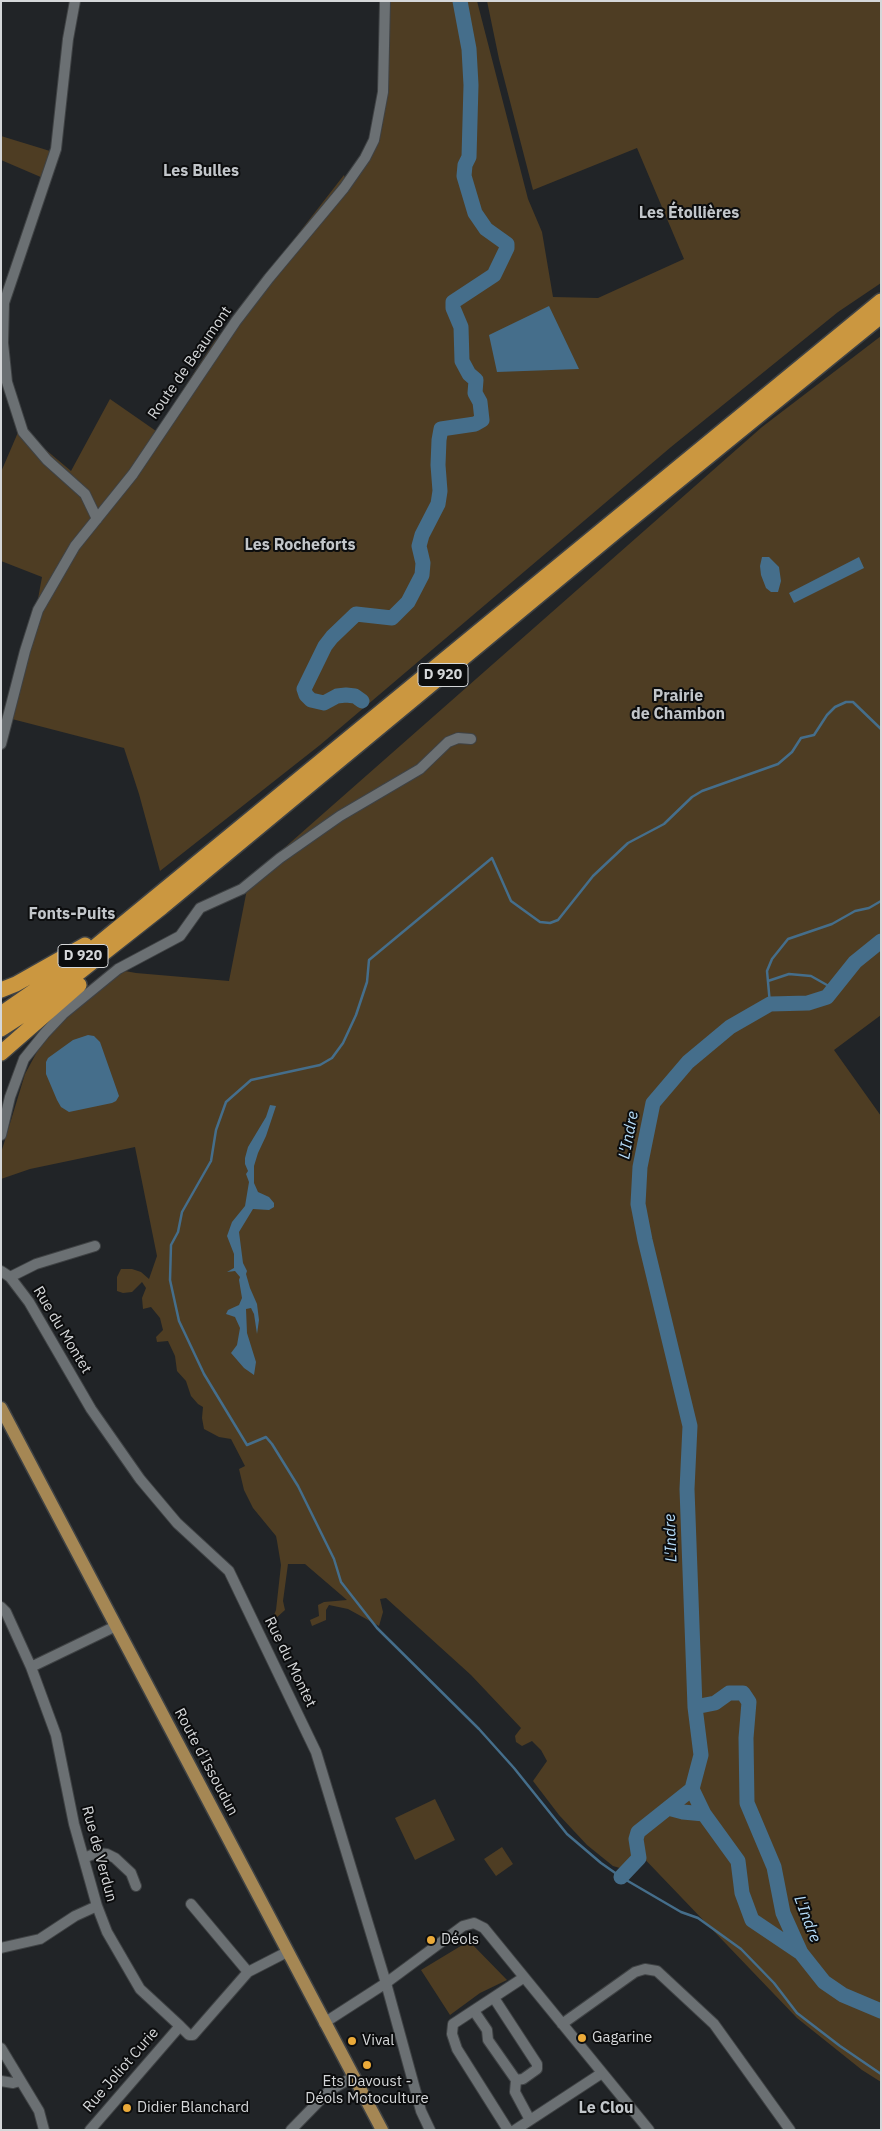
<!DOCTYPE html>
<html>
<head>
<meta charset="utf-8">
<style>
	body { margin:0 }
	#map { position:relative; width:882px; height:2131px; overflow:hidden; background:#212427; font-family:"IBM Plex Sans",sans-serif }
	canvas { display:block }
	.frame { position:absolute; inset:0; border:2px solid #d5d7d9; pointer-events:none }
</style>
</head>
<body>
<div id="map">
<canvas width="882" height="2131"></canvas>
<div class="frame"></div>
</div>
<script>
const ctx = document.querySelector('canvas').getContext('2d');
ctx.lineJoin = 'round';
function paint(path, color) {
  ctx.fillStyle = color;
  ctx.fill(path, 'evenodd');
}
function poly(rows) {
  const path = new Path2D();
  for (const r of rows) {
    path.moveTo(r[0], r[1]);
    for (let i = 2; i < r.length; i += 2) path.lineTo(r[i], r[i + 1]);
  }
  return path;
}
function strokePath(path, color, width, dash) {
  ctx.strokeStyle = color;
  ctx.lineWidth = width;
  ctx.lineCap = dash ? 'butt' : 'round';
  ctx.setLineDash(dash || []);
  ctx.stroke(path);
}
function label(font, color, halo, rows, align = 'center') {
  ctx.font = font + ' "IBM Plex Sans",sans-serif';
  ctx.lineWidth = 4;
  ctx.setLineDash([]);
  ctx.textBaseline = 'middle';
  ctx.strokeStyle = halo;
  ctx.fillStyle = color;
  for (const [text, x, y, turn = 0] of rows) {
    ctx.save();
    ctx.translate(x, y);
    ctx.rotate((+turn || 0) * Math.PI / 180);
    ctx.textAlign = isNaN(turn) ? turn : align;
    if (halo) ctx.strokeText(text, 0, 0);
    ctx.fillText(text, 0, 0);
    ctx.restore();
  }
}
paint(poly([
	[390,1,477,1,528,199,542,232,553,297,598,298,684,259,637,148,533,190,499,59,487,1,881,1,881,283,838,312,671,447,320,745,160,871,139,794,124,748,12,719,28,653,42,577,1,561,1,472,19,430,33,439,71,471,110,399,156,431,214,342,344,175,348,188,371,158,382,128,386,97],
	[1,136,50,151,43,178,1,160],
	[881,336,881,1015,834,1050,881,1116,881,2082,862,2070,797,2018,636,1850,635,1856,623,1869,613,1866,587,1845,559,1815,533,1781,547,1761,541,1750,532,1741,522,1746,516,1742,515,1736,521,1728,471,1675,386,1598,380,1599,383,1612,379,1626,348,1609,329,1605,326,1610,326,1620,312,1626,310,1620,319,1616,318,1605,324,1602,347,1600,305,1564,288,1564,283,1601,285,1610,275,1619,274,1615,276,1610,281,1565,277,1541,276,1536,253,1508,244,1490,239,1469,245,1466,231,1439,219,1437,204,1429,202,1418,203,1407,198,1404,191,1396,186,1381,177,1371,175,1356,168,1341,157,1342,156,1337,163,1330,160,1318,151,1307,143,1309,142,1298,146,1288,142,1282,132,1292,123,1293,117,1291,117,1277,121,1269,132,1269,141,1272,149,1279,157,1256,135,1147,30,1169,1,1179,1,1153,25,1074,39,1048,59,1025,99,990,125,971,136,973,229,981,249,879,762,427],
	[435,1799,455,1840,415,1860,395,1818],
	[502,1847,513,1864,496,1876,484,1859],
	[469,1941,507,1980,480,1993,450,2015,421,1970]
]), '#4e3d23');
paint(poly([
	[549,306,579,369,497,372,489,335],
	[762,557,769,557,779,567,781,581,778,592,771,592,766,588,761,575,760,566],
	[859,557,864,568,794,603,789,593],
	[88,1035,94,1036,100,1042,119,1096,116,1101,112,1103,69,1112,61,1107,57,1100,46,1074,46,1062,48,1058,73,1040],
	[270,1105,276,1106,266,1136,258,1153,254,1166,254,1183,258,1192,269,1197,274,1203,274,1207,269,1210,253,1209,239,1232,243,1263,247,1271,246,1274,250,1288,257,1304,259,1320,257,1334,254,1314,251,1308,246,1309,247,1333,256,1362,254,1375,244,1368,231,1353,237,1345,240,1328,235,1317,226,1314,228,1310,239,1305,242,1298,239,1280,240,1277,235,1271,227,1272,234,1268,234,1254,227,1236,232,1222,245,1206,249,1182,246,1174,248,1171,245,1164,245,1158,248,1147,266,1117]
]), '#456e8b');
strokePath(poly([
	[881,729,853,702,846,702,835,707,827,715,814,735,801,738,792,752,778,764,702,791,692,797,664,824,628,843,593,876,558,920,550,923,540,922,511,901,492,858,369,960,367,982,356,1015,343,1043,332,1058,320,1065,251,1080,226,1102,216,1130,211,1161,182,1212,178,1232,171,1245,170,1280,179,1321,204,1374,247,1445,266,1437,272,1444,298,1486,334,1559,341,1582,377,1628,479,1729,514,1768,567,1834,601,1863,621,1877,681,1912,698,1918,741,1949,774,1983,797,2013,840,2046,881,2074],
	[768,981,789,974,811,976,834,989],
	[770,1004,767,971,772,959,788,939,832,924,855,911,869,908,881,901]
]), '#456e8b', 2.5);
strokePath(poly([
	[362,701,355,696,346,695,337,696,324,703,311,700,306,695,304,689,325,646,332,637,356,614,392,618,408,602,422,575,423,563,419,546,422,535,438,504,440,491,438,465,439,440,441,429,475,424,482,420,480,402,475,393,476,380,469,374,462,361,461,327,453,308,453,302,494,275,507,248,507,244,486,229,475,213,464,176,465,165,469,157,471,85,469,49,460,1],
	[695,1707,715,1703,729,1693,743,1693,749,1702,746,1738,747,1803,774,1867,783,1913,801,1953,824,1982,843,1995,881,2011],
	[668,1808,683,1812,704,1814],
	[621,1877,639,1858,636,1839,638,1832,692,1789],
	[801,1953,752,1920,742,1893,738,1861,704,1814,692,1789,701,1755,695,1707,687,1489,690,1426,645,1240,638,1204,640,1167,653,1103,688,1062,730,1027,770,1004,808,1003,827,997,855,962,881,941]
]), '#456e8b', 15);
const minor = poly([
	[75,1,68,39,56,149,4,303,3,343,7,382,23,432,47,460,85,494,97,519],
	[1,744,25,651,38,610,75,546,133,474,236,321,269,278,344,188,365,158,374,140,383,92,385,1],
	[1,1135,10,1097,24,1059,45,1033,63,1014,118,969,180,936,200,908,242,889,280,858,340,816,420,769,448,742,458,738,471,739],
	[1,1271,10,1277,29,1302,91,1409,140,1479,177,1523,229,1571,316,1752,386,1983,421,2111,430,2130],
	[10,1277,36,1264,95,1246],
	[1,1607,6,1612,31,1667,56,1735,74,1824,97,1906,107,1932,140,1989,180,2026],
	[31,1667,116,1626],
	[84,1858,96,1853,107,1854,115,1858,131,1873,136,1886],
	[191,1904,248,1972],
	[1,1948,40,1939,75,1916,97,1906],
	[474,2011,487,2030,488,2040,516,2080,523,2079,537,2069,537,2064,494,1998],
	[324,2023,386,1983,463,1926,474,1923,484,1928,649,2130],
	[562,2024,635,1972,645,1969,657,1971,714,2024,790,2130],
	[1,2048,39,2111,44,2130],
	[516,2080,515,2092,530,2120],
	[1,2081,13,2083,20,2081],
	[90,2130,180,2026,189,2035,193,2035,248,1972,287,1952],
	[291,2130,329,2091,353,2077],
	[508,2130,457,2049,452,2034,453,2024,523,1978],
	[515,2130,602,2073]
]);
const major = poly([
	[1,1408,382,2130]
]);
const highway = poly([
	[1,990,16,984,85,945],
	[1,1014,79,960,881,301],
	[1,1029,35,1007,162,907,620,528,881,316],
	[1,1053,79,985]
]);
strokePath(minor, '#3f4244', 12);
strokePath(major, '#3f4244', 15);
strokePath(highway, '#3f4244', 18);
strokePath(minor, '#6b7073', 10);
strokePath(major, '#a58754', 12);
strokePath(highway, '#cb9740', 15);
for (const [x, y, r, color] of [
	[431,1940,5,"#ebaa39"],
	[582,2038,5,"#ebaa39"],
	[352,2041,5,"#ebaa39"],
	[367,2065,5,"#ebaa39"],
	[127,2108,5,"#ebaa39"]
]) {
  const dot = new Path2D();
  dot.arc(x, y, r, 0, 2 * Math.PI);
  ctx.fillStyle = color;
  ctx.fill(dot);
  strokePath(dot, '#0c0d0e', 2);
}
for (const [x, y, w] of [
	[443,675,50],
	[83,956,50]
]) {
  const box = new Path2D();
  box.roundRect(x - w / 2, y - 11.5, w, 23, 4);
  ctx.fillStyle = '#0c0d0e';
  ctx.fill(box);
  strokePath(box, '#d5d7d9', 1);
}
label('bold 14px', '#d5d7d9', null, [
	["D 920",443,675],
	["D 920",83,956]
]);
label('15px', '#d5d7d9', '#0c0d0e', [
	["Route de Beaumont",190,363,-55],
	["Rue du Montet",62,1330,59],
	["Rue du Montet",290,1662,64],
	["Route d'Issoudun",206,1762,62],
	["Rue de Verdun",99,1854,75],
	["Rue Joliot Curie",121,2070,-49]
]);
label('15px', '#d5d7d9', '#0c0d0e', [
	["Déols",441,1940],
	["Gagarine",592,2038],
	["Vival",362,2041],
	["Ets Davoust -",367,2082,"center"],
	["Déols Motoculture",367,2099,"center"],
	["Didier Blanchard",137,2108]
], 'left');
label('bold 16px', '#c2c6ca', '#0c0d0e', [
	["Les Bulles",201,171],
	["Les Étollières",689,213],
	["Les Rocheforts",300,545],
	["Prairie",678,696],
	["de Chambon",678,714],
	["Fonts-Puits",72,914],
	["Le Clou",606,2108]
]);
label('italic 16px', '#b6ddfa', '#0c0d0e', [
	["L'Indre",629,1135,-79],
	["L'Indre",671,1538,-92],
	["L'Indre",807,1919,69]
]);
</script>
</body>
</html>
